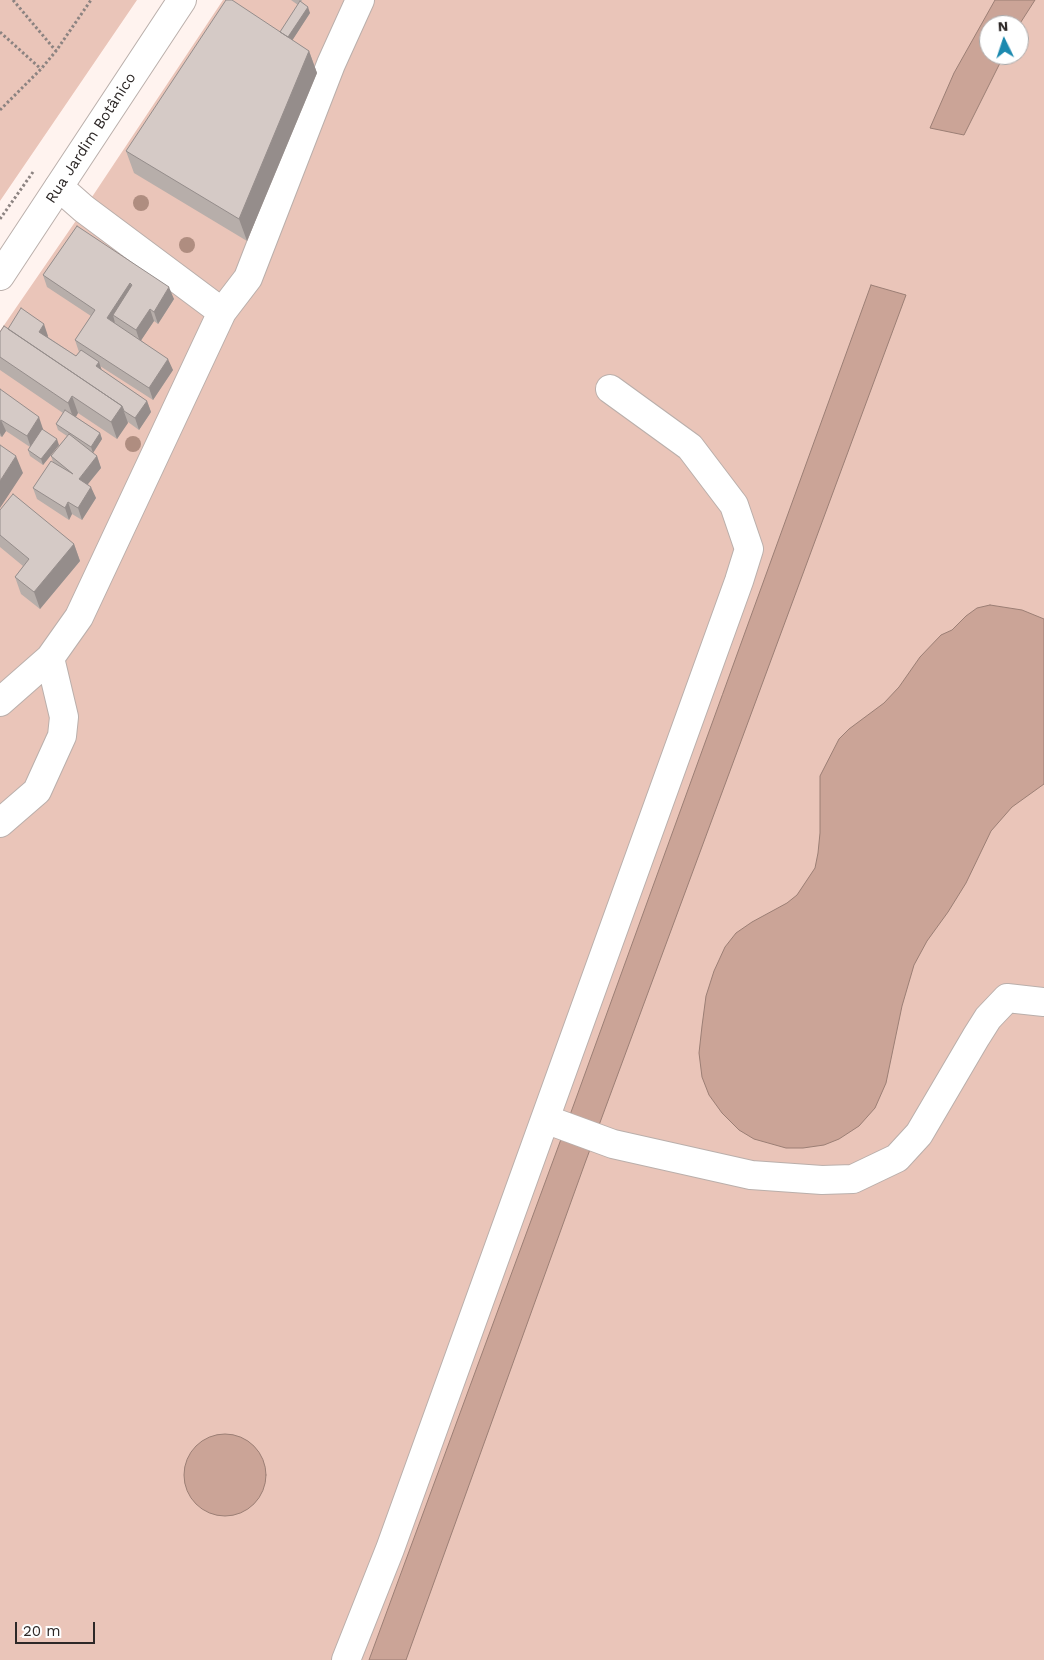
<!DOCTYPE html>
<html>
<head>
<meta charset="utf-8">
<style>
	body { margin:0 }
	#map { position:relative; width:1044px; height:1660px; overflow:hidden; background:#fff3ef; font-family:"Work Sans",sans-serif }
	canvas { display:block }
	.north { position:absolute; left:979px; top:15px; width:50px; height:50px; box-sizing:border-box; background:#fff; border:1px solid #aba9a9; border-radius:50%; rotate:356deg; font-size:14px; font-weight:700; line-height:20px; text-align:center; color:#2d2827 }
	.north::after { content:''; display:block; margin:auto; width:18px; height:22px; background:#1b89af; clip-path:polygon(50% 0,100% 100%,50% 72%,0 100%) }
	.scale { position:absolute; left:15px; top:1622px; width:80px; height:22px; box-sizing:border-box; border:2px solid #2d2827; border-top:0; padding-left:6px; font-size:15px; line-height:18px; white-space:nowrap; color:#2d2827; -webkit-text-stroke:4px #fff; paint-order:stroke }
</style>
</head>
<body>
<div id="map">
<canvas width="1044" height="1660"></canvas>
<div class="north">N</div>
<div class="scale">20 m</div>
</div>
<script>
const ctx = document.querySelector('canvas').getContext('2d');
ctx.lineJoin = 'round';
function paint(path, color) {
  ctx.fillStyle = color;
  ctx.fill(path, 'evenodd');
}
function poly(rows) {
  const path = new Path2D();
  for (const r of rows) {
    if (r.length === 3) {
      path.moveTo(r[0] + r[2], r[1]);
      path.arc(r[0], r[1], r[2], 0, 2 * Math.PI);
      continue;
    }
    path.moveTo(r[0], r[1]);
    for (let i = 2; i < r.length; i += 2) path.lineTo(r[i], r[i + 1]);
  }
  return path;
}
function strokePath(path, color, width, dash) {
  ctx.strokeStyle = color;
  ctx.lineWidth = width;
  ctx.lineCap = dash ? 'butt' : 'round';
  ctx.setLineDash(dash || []);
  ctx.stroke(path);
}
function label(font, color, halo, rows, align = 'center') {
  ctx.font = font + ' "Work Sans",sans-serif';
  ctx.lineWidth = 5;
  ctx.setLineDash([]);
  ctx.textBaseline = 'middle';
  ctx.strokeStyle = halo;
  ctx.fillStyle = color;
  for (const [text, x, y, turn = 0] of rows) {
    ctx.save();
    ctx.translate(x, y);
    ctx.rotate((+turn || 0) * Math.PI / 180);
    ctx.textAlign = isNaN(turn) ? turn : align;
    if (halo) ctx.strokeText(text, 0, 0);
    ctx.fillText(text, 0, 0);
    ctx.restore();
  }
}
paint(poly([
	[0,0,137,0,0,201],
	[223,0,1044,0,1044,1660,0,1660,0,331,84,209],
	[989,25,1019,25,1019,55,989,55]
]), '#eac5b9');
const water = poly([
	[995,0,1035,0,1019,25,989,25,989,55,1004,55,964,135,930,128,954,73,995,0],
	[871,285,906,295,585,1163,406,1660,369,1660,574,1104,871,285],
	[990,605,1022,610,1044,619,1044,784,1012,807,991,831,966,883,948,912,927,941,914,965,902,1006,886,1083,875,1108,859,1126,839,1139,824,1145,803,1148,786,1148,754,1139,739,1130,722,1113,709,1095,702,1077,699,1053,702,1026,706,996,714,971,725,947,736,933,752,922,787,903,797,895,815,868,818,853,820,833,820,776,839,739,849,729,884,703,899,687,920,657,941,635,952,630,966,616,977,608,990,605],
	[225,1475,41]
]);
paint(water, '#cba497');
strokePath(water, '#9c7f75', 1);
const minor = poly([
	[59,187,84,209,222,312],
	[0,702,50,658,79,617,222,312,248,278,331,64,360,0],
	[0,823,37,791,62,736,64,717,50,658],
	[545,1119,739,581,749,549,734,505,690,447,610,389],
	[346,1660,390,1549,545,1119,613,1144,751,1175,822,1180,853,1179,897,1158,919,1134,976,1037,988,1018,1007,998,1044,1002]
]);
const major = poly([
	[0,276,182,0]
]);
strokePath(minor, '#baafab', 30);
strokePath(major, '#baafab', 30);
strokePath(poly([
	[13,0,56,51],
	[0,32,41,69],
	[0,110,41,69,56,51,91,0],
	[0,219,33,172]
]), '#8c8381', 3, [2.5, 2.5]);
strokePath(minor, '#fff', 28);
strokePath(major, '#fff', 28);
ctx.fillStyle = '#af8d80';
for (const [x, y] of [
	[141,203],
	[187,245],
	[133,444]
]) {
  ctx.beginPath();
  ctx.arc(x, y, 8, 0, 2 * Math.PI);
  ctx.fill();
}
paint(poly([
	[291,0,302,0,301,2,310,13,292,40,309,51,317,73,247,241,134,173,126,151,280,32,298,5],
	[77,226,174,299,158,324,154,321,141,340,173,370,153,400,100,366,102,370,147,401,151,412,139,430,128,422,117,439,78,413,76,417,100,433,102,439,93,453,97,456,101,468,88,484,96,498,82,520,72,514,69,520,37,499,33,488,53,462,51,456,67,436,58,430,56,424,63,413,0,370,0,332,8,328,48,336,48,337,76,356,79,352,75,340,91,316,47,287,43,275],
	[0,389,43,429,43,430,59,445,43,465,30,456,28,450,30,447,6,431,2,437,0,436],
	[0,510,74,544,80,561,40,609,21,594,15,577,23,566,0,547]
]), '#b7aeaa');
paint(poly([
	[308,7,310,13,290,44,287,38],
	[309,51,317,73,247,241,239,219],
	[130,283,134,294,113,315,115,323,107,318],
	[169,287,174,299,158,324,154,312],
	[150,309,154,321,140,342,136,330],
	[44,324,48,336,44,343,39,332],
	[168,359,173,370,153,400,149,388],
	[99,362,103,374,96,366],
	[72,396,78,413,74,420,68,403],
	[147,401,151,412,139,430,135,418],
	[122,406,128,423,117,439,111,422],
	[39,417,43,429,31,448,27,436],
	[1,420,6,431,2,437,0,433,0,422],
	[100,433,102,439,93,453,91,447],
	[57,439,59,445,43,465,41,459],
	[16,456,23,473,0,508,0,481],
	[97,456,101,468,83,490,79,479],
	[91,487,96,498,82,520,78,508],
	[68,502,72,514,69,520,65,508],
	[74,544,80,561,40,609,34,592]
]), '#958d8b');
const building = poly([
	[226,0,232,0,309,51,239,219,126,151,226,0],
	[300,1,308,7,288,37,280,32,300,1],
	[77,226,169,287,154,312,150,309,136,330,113,315,132,285,130,283,107,318,168,359,149,388,75,340,95,310,43,275,77,226],
	[21,308,44,324,39,332,76,356,81,350,99,362,96,366,147,401,135,418,124,411,122,406,8,329,21,308],
	[4,326,122,406,111,422,72,396,68,403,0,357,0,332,4,326],
	[0,389,39,417,27,436,1,420,0,422,0,389],
	[65,410,100,433,91,447,56,424,65,410],
	[42,429,57,439,41,459,28,450,42,429],
	[69,434,97,456,79,479,91,487,78,508,68,502,65,508,33,488,51,461,73,474,51,456,69,434],
	[0,445,16,456,0,481,0,445],
	[13,494,74,544,34,592,15,577,29,559,0,535,0,510,13,494]
]);
paint(building, '#d5cac6');
strokePath(building, '#958d8b', 1);
label('15px', '#2d2827', '#fff', [
	["Rua Jardim Botânico",91,138,-57]
]);
</script>
</body>
</html>
